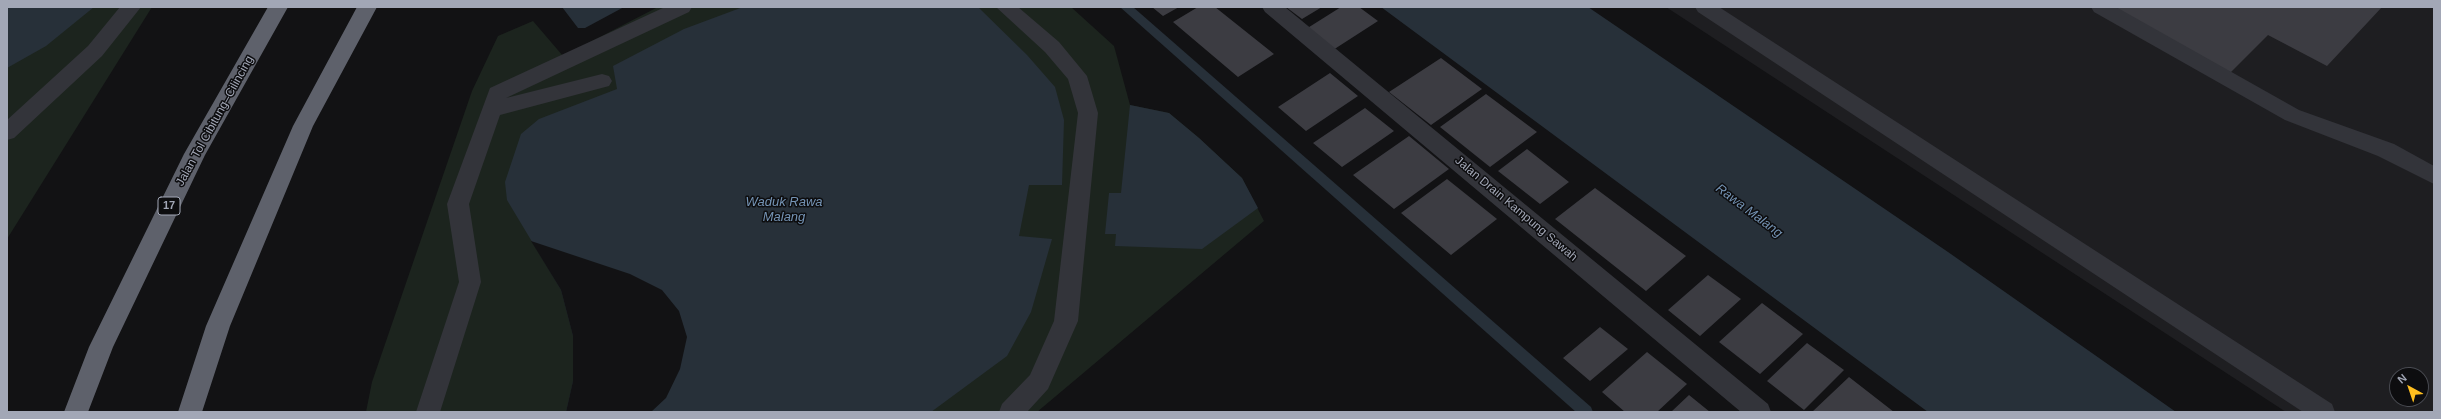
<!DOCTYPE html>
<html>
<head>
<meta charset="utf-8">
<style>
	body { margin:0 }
	#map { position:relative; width:2441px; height:419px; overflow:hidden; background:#121214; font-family:Helvetica,sans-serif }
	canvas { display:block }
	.frame { position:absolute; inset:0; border:8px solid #a2a7b6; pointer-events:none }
	.north { position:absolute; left:2389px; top:367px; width:40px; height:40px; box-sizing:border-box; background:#0d0d0f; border:1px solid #494b52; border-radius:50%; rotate:320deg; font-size:11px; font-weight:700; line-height:16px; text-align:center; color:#a2a7b6 }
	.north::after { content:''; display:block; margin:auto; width:14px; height:18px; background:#ffbf1f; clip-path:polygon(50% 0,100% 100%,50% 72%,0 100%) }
</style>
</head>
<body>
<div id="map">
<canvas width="2441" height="419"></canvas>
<div class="frame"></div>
<div class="north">N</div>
</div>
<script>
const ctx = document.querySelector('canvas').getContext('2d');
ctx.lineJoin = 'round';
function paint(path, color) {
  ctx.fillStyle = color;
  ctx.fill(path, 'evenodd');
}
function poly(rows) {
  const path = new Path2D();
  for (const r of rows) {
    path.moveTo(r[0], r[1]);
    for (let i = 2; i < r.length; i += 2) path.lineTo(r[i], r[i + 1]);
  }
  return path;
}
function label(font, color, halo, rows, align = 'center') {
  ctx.font = font + ' Helvetica,sans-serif';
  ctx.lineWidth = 3;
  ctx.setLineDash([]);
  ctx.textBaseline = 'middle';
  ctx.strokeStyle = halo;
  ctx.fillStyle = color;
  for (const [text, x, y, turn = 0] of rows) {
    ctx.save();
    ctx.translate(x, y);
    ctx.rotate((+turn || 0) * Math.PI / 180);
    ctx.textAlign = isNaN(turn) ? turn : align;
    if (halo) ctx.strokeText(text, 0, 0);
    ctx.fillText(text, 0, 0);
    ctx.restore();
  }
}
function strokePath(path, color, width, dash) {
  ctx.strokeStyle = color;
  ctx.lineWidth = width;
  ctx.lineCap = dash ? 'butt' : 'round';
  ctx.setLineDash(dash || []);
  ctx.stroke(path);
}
paint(poly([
	[1666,7,2434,7,2434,412,2286,412],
	[2397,375,2421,375,2421,399,2397,399]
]), '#1e1e21');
paint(poly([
	[7,7,152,7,7,239],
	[658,7,1071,7,1114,46,1130,105,1169,113,1199,138,1242,178,1264,221,1037,412,366,412,372,382,472,91,498,36,533,21,563,56]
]), '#1c241e');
paint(poly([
	[7,7,94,7,46,46,7,68],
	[562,7,624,7,585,28,578,28],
	[743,7,978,7,1027,55,1055,87,1064,120,1062,185,1029,185,1019,236,1052,239,1031,312,1007,356,931,412,566,412,573,381,573,336,561,290,507,200,505,182,521,134,539,119,617,89,613,66,684,29],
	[1381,7,1588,7,1948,252,2176,412,1928,412],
	[1130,105,1169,113,1199,138,1242,178,1258,208,1202,249,1115,246,1116,234,1105,234,1109,193,1121,193]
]), '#273039');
paint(poly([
	[531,241,630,274,662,290,679,311,687,337,680,369,666,398,651,412,566,412,573,381,573,336,561,290]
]), '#121214');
paint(poly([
	[1120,7,1133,7,1591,407,1593,412,1576,412,1120,7]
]), '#273039');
paint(poly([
	[1152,7,1179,7,1163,16],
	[1198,7,1215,7,1274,54,1238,77,1173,22],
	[1286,7,1322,7,1302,19],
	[1341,7,1359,7,1378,21,1333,50,1306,29],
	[2111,7,2382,7,2327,66,2268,35,2230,73],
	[1441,58,1482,89,1431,125,1389,92],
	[1330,73,1358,96,1306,131,1278,107],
	[1486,94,1537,132,1490,167,1440,127],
	[1365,108,1394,131,1342,167,1313,143],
	[1409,136,1449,169,1394,209,1353,175],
	[1527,149,1569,182,1540,204,1498,171],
	[1447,179,1497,219,1451,255,1401,213],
	[1595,188,1686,256,1646,291,1555,219],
	[1708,275,1741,299,1700,336,1668,310],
	[1762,303,1803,334,1760,374,1719,342],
	[1600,327,1628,349,1590,381,1563,358],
	[1807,343,1844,370,1804,410,1767,381],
	[1647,352,1687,384,1657,412,1625,412,1602,392],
	[1849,377,1894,412,1812,412],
	[1689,395,1710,412,1671,412]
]), '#3c3c42');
paint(poly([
	[120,7,141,7,102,56,14,138,7,140,7,120,88,46,120,7],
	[665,7,692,7,689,12,506,98,602,74,609,76,612,81,609,86,500,115,469,204,481,282,440,412,416,412,459,282,447,204,490,88,665,7],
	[996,7,1018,7,1059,42,1087,76,1098,113,1078,321,1048,389,1027,412,999,412,1002,404,1030,375,1054,321,1078,113,1068,79,1045,52,996,7],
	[1262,7,1285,7,1768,404,1771,412,1741,412,1265,12,1262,7],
	[1695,7,1719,7,2332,404,2335,412,2303,412,1698,12,1695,7],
	[2091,7,2116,7,2299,110,2394,144,2434,166,2434,184,2378,156,2285,120,2094,12,2091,7]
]), '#33343a');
paint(poly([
	[268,7,288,7,205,155,113,347,88,412,64,412,89,347,184,154,268,7],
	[357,7,377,7,313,126,230,326,202,412,178,412,206,326,293,126,357,7]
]), '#5e616b');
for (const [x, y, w] of [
	[169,206,22]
]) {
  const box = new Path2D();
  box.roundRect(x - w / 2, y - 9, w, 18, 3);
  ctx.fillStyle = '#0d0d0f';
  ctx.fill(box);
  strokePath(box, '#a2a7b6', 1);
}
label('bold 11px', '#a2a7b6', null, [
	["17",169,206]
]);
label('12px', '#a2a7b6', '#0d0d0f', [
	["Jalan Tol Cibitung–Cilincing",215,121,-61],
	["Jalan Drain Kampung Sawah",1516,209,40]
]);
label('italic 13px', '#7594b5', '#0d0d0f', [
	["Waduk Rawa",784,202],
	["Malang",784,217],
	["Rawa Malang",1749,211,37]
]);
</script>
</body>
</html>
